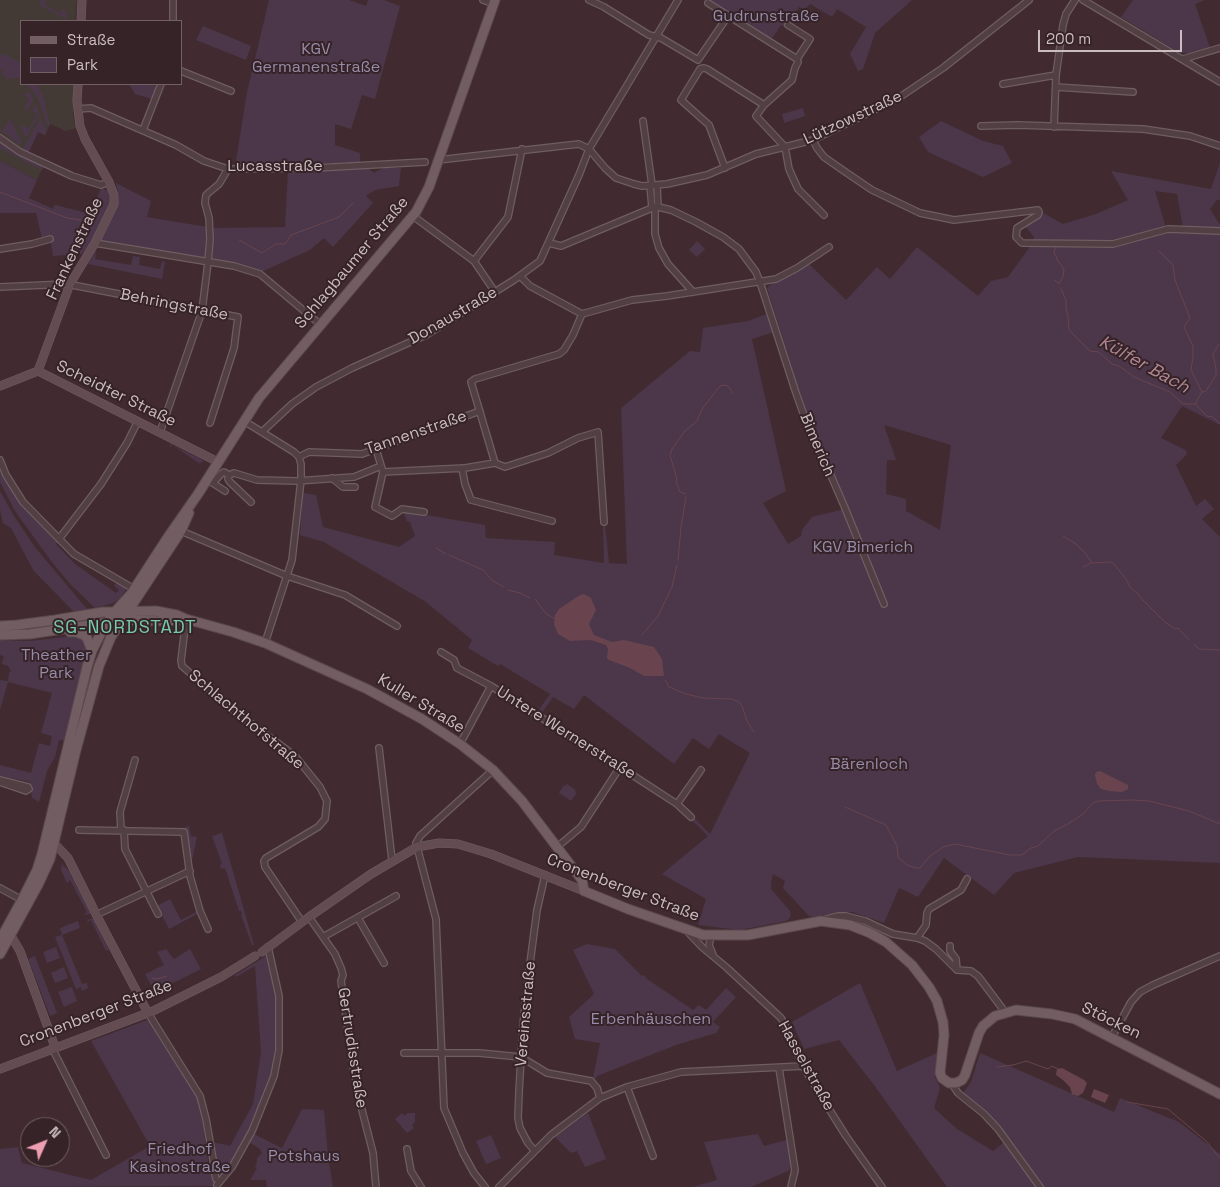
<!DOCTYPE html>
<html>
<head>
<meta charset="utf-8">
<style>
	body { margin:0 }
	#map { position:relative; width:1220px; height:1187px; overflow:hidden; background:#412b30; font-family:"Space Grotesk",sans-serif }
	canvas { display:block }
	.legend { position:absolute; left:20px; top:20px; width:162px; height:65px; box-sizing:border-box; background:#362328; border:1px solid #726064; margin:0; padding:6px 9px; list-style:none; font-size:15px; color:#cbbcbf }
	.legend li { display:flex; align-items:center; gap:10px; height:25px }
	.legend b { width:25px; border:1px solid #726064 }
	.north { position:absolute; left:20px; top:1117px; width:50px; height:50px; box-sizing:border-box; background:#362328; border:1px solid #726064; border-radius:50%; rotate:46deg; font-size:14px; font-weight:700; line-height:20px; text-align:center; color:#cbbcbf }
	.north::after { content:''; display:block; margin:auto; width:18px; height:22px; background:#ed9eb0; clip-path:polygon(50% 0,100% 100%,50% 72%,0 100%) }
	.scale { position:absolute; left:1038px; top:30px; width:144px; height:22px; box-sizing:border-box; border:2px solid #cbbcbf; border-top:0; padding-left:6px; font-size:15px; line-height:18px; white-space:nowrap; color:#cbbcbf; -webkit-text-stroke:4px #362328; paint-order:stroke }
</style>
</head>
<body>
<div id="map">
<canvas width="1220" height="1187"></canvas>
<ul class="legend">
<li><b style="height:6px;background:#715d62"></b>Straße</li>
<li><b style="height:14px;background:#4b3749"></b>Park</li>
</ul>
<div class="north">N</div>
<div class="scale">200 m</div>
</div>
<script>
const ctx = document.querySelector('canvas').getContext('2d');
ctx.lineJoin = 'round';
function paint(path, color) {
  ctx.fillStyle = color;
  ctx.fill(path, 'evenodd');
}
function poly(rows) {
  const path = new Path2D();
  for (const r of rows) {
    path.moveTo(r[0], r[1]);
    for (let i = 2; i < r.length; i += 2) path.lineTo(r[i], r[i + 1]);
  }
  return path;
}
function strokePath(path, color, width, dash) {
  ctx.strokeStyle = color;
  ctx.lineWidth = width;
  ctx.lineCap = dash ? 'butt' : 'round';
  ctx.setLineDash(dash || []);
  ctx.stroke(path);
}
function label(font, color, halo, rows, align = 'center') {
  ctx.font = font + ' "Space Grotesk",sans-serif';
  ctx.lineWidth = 4;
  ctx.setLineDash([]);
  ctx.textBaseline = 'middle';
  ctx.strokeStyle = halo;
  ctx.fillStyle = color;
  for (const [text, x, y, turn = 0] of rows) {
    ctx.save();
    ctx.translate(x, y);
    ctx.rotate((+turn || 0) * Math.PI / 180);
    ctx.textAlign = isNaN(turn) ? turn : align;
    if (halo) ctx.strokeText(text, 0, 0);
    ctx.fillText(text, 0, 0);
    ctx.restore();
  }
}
paint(poly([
	[0,0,77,0,75,21,21,21,21,84,73,84,73,116,76,128,66,131,50,124,45,135,38,132,28,153,45,162,37,180,0,161]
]), '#433a36');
paint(poly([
	[41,0,47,0,45,5,60,14,62,9,66,11,66,19,39,5],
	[269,0,349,0,366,6,368,0,384,0,400,6,375,99,362,95,351,129,335,124,335,145,360,153,360,162,235,167,247,92],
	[709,0,912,0,875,33,863,69,858,71,850,54,866,27,837,9,832,17,810,4,805,10,799,7,789,22,787,21,786,28,781,25,771,40,711,4],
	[1133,0,1205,0,1195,4,1210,48,1190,53,1180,53,1121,17],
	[203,26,251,46,246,60,196,40],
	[3,53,21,63,21,79,17,78,8,79,1,74,3,71,0,69,0,55,2,56],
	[26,84,37,84,45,101,46,112,50,124,48,127,37,96],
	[129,84,150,84,156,86,152,99,135,94],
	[29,91,34,100,27,111,24,110,29,99,24,95],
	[36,104,39,115,26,138,20,128,21,125,29,129,37,114,32,111],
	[803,108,805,116,784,123,782,114],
	[10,119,22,142,20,145,2,131],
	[40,119,47,130,45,135,38,132,28,154,22,150],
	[941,121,983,141,1003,146,1012,163,983,177,928,152,919,137],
	[0,140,19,154,44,166,42,170,0,148],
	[0,161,37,180,29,198,53,209,55,205,91,214,101,188,108,191,110,203,94,241,82,254,53,256,50,237,42,239,36,213,0,213],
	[1220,163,1220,200,1217,200,1210,209,1220,225,1220,229,1183,228,1177,194,1155,191,1166,228,1220,232,1220,425,1182,406,1161,438,1186,450,1187,454,1176,465,1196,506,1205,499,1214,509,1202,519,1220,537,1220,863,1078,857,1014,873,994,895,944,858,918,897,899,888,884,923,852,912,813,917,809,916,783,888,785,881,773,874,771,882,771,889,790,911,791,915,789,919,786,921,740,930,698,925,706,899,662,874,708,836,690,818,692,816,710,834,750,753,719,734,709,749,693,738,674,764,584,695,574,709,553,697,541,714,538,711,550,694,500,664,498,666,468,648,472,640,426,602,324,542,300,535,303,493,316,495,323,527,399,547,415,536,410,522,407,521,403,511,485,525,486,538,555,542,554,555,604,563,603,525,605,525,609,563,627,564,621,408,690,351,700,352,703,328,748,321,767,314,774,332,752,339,786,491,763,503,788,544,801,536,802,530,812,517,844,509,848,504,844,502,818,436,812,432,767,288,776,280,809,264,846,300,877,267,890,279,917,247,978,296,991,281,1008,277,1029,248,1034,237,1025,226,1043,213,1063,224,1096,214,1128,200,1111,171,1211,189],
	[884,425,951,445,940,530,906,511,906,499,886,494,887,460,896,460],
	[367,167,374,173,383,168,401,168,399,186,375,190,366,196,373,203,333,247,324,238,310,250,261,272,212,259,212,228,285,227,288,171],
	[116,183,151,201,147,217,207,227,205,258,100,242,117,208,119,196],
	[697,241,705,249,697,257,689,250],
	[96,251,95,259,131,265,133,256,140,257,139,265,160,269,162,261,165,262,162,279,88,264],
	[170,444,201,459,204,462,199,463,172,445,170,448],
	[0,464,14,491,29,512,58,542,56,544,75,564,116,593,119,590,114,586,118,580,128,587,119,599,113,603,95,608,70,584,51,561,15,511,0,482],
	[0,491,14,516,34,546,87,609,74,612,33,570,11,528,3,523,0,510],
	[72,636,82,639,85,643,88,651,66,741,59,740,55,757,47,771,39,802,32,798,30,782,0,776,0,765,31,773,39,743,50,746,52,736,41,733,52,693,8,682,0,710,0,680,8,681,9,673,11,671,8,666,2,664,3,657,7,658,0,655,0,640,30,641],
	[567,784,575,790,576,794,571,801,559,793,564,785,565,786],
	[189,826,191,836,197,837,192,860,185,827],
	[222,833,254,945,252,945,241,915,242,914,241,911,239,911,227,874,225,868,221,869,220,865,222,864,212,836],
	[62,864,69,871,91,914,84,915,87,912,70,880,67,883,61,870],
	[170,899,181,920,198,911,199,913,169,929,157,906],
	[93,918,109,950,106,951,91,920,88,922,87,920],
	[78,921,80,928,62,935,82,984,87,983,88,988,82,991,81,987,76,989,55,937,62,935,60,928],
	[587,944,615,949,642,976,644,975,647,979,693,1010,699,1005,706,1010,726,988,736,997,713,1022,720,1027,716,1033,676,1045,597,1076,596,1079,593,1078,600,1043,575,1039,569,1017,594,994,573,950],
	[56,947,60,958,47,963,43,952],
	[166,949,174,959,190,949,201,969,155,992,145,974,164,965,157,952],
	[35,956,57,1013,50,1016,28,959],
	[266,956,275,996,275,1050,272,1074,251,1126,237,1154,230,1165,221,1176,219,1175,213,1186,0,1187,0,1149,18,1147,22,1163,91,1180,150,1146,91,1041,150,1019,199,1098,209,1167,216,1164,213,1142,230,1146,253,1104,261,1052,255,966,236,977,235,975],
	[64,967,68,978,55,983,51,973],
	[860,983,897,1071,937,1053,935,1077,940,1088,934,1108,957,1129,993,1151,1008,1139,993,1118,963,1093,971,1082,980,1053,1114,1112,1120,1098,1179,1122,1220,1154,1220,1187,947,1187,874,1085,839,1040,804,1049,792,1022],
	[72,987,77,1001,64,1007,58,992],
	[302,1109,324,1110,328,1156,333,1187,267,1187,266,1180,250,1180,257,1168,255,1167,257,1162,257,1158,262,1153,260,1149,249,1142,254,1134,282,1148],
	[402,1113,405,1116,407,1113,415,1113,415,1122,412,1125,414,1128,407,1133,395,1119],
	[588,1113,606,1159,585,1167,577,1151,571,1153,555,1137],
	[758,1134,764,1146,787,1140,791,1168,788,1171,751,1187,693,1187,717,1180,704,1142],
	[491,1135,501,1158,486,1164,476,1141]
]), '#4b3749');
paint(poly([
	[584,594,591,598,596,610,589,624,594,635,612,642,624,640,654,647,662,659,664,676,644,676,630,668,609,660,607,658,608,649,606,645,591,640,570,641,558,634,554,624,555,615,559,609,580,595],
	[1100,771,1128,785,1128,789,1122,792,1109,791,1101,789,1097,784,1095,775,1096,772],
	[1062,1068,1084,1080,1087,1083,1083,1093,1078,1096,1072,1094,1070,1087,1063,1080,1056,1075,1057,1069],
	[1094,1089,1109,1095,1105,1103,1091,1097]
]), '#69444e');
strokePath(poly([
	[0,192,67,218,81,220],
	[239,240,262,253,276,244,285,244,291,235,339,217,353,203],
	[1159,251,1173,265,1175,280,1190,318,1184,327,1193,346,1193,357,1191,370,1202,392,1195,404],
	[1055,280,1059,284,1063,277,1064,269,1058,261,1054,252,1056,246],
	[1061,289,1066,300,1066,309,1068,316,1069,330,1090,351,1099,352,1112,364,1119,366,1134,377,1170,392,1183,404,1195,404,1207,416,1213,417,1220,424],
	[1202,392,1206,391,1216,375,1216,368,1213,354,1219,344],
	[686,494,680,492,676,482,677,479,670,455,672,449,684,432,697,421,702,409,720,386,724,385,728,386,733,393],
	[1063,536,1076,544,1085,553,1092,563,1110,562,1114,564,1126,579,1130,587,1137,593,1143,600,1165,622,1175,629,1178,628,1189,640],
	[436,548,446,554],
	[449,555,483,570,493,581,504,587],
	[678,560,681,527,686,497],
	[1083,567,1091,563],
	[508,590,520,593,530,598],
	[535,599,546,614,556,619],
	[642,635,658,616,672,587,677,565],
	[1194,644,1199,649,1220,650],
	[665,680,669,687,686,694,703,698,732,699,739,702,742,706,747,721,754,732],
	[845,807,886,825,897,846,898,857,907,865,916,868,920,868,929,857,943,847,955,844,1010,855,1022,855,1031,848,1038,846,1054,831,1068,824,1083,814,1093,803,1098,801,1133,800,1149,801,1189,811,1220,824],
	[152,978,157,979,167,976],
	[997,1067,1013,1065,1026,1061,1048,1069,1052,1066,1058,1069],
	[1127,1102,1168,1109,1206,1141,1220,1158]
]), '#69444e', 1);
const street = poly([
	[173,0,173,21],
	[483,0,494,4],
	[589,0,604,7,649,35,661,38,698,60,728,16],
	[1083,0,1220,82],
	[708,3,797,59],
	[788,25,810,39,797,59,798,62,795,68,792,80,764,105,756,116,785,147,789,169,798,189,824,215],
	[1183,59,1220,48],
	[181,71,231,91],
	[1003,84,1056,75],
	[1056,87,1133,92],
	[78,109,91,108,176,145,204,161,228,169,316,168,425,162],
	[643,121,652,185],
	[981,126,1017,125,1143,129,1190,136,1220,146],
	[1054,127,1056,75,1063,25,1066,14,1075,0],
	[143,130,161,84],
	[0,138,20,152,72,176,101,185,109,182],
	[813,140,817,148,824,157,844,171,872,190,920,213,954,220,1038,210,1039,212,1038,215,1017,228,1016,237,1022,243,1113,244,1168,229,1220,231],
	[438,160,579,144,589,149,605,168,616,178,634,184,642,186,667,184,707,175,756,154,813,140,897,99,943,68,1029,0],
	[725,168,709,125,681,100,700,69,704,68,707,69,764,105],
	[650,185,652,208],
	[657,185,658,207],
	[655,207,655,234,659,248,668,264,693,292],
	[413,216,474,261,495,292],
	[95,243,234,266,260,274,321,325],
	[549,243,561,246,652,208,658,207,671,210,696,222,723,237,739,249,756,272,760,282,796,393,812,438,816,441,845,508,884,604],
	[0,249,32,244,50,239],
	[474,261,508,217,522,149],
	[520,276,530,286,582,314,632,300,667,296,776,279,797,268,829,247],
	[0,287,67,284,238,317,234,348,210,423],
	[244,421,294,452,299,457,301,464,301,480,292,560,265,643],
	[160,432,202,311,208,262,210,239,209,218,205,203,206,195,219,184,228,169],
	[262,432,292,404,316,387,352,368,426,335,514,280,540,261,579,175,589,149,678,0],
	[376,449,383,472,375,507,392,516,402,509,424,512],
	[299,457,309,452,362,454,480,411],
	[0,460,6,475,23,502,74,554,134,589],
	[495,463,471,382,475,379,559,354,564,350,573,335,582,314],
	[462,468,465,484,471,500,552,521],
	[383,472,465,468,495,463,505,467,548,453,578,438,598,432,604,522],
	[229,475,228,479,230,482,251,502],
	[332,478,343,487,355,487],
	[211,482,225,491],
	[213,483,221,474,224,472,229,475,234,473,257,480,297,481,354,477,381,466],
	[181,531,287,576,345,595,397,626],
	[59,539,101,484,127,443,138,421],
	[186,619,181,661,182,666,233,710,295,756,320,787,327,801,325,819,318,827,266,858,264,861,265,867,302,922],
	[441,652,454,660,457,668,491,686,620,767,677,804,691,817],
	[460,744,491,686],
	[379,748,392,860],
	[0,780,28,787,29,789,26,791,0,782],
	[677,804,701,770],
	[79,830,184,832,190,876,200,911,208,929],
	[121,830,120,812,135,760],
	[124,830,125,849,158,914],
	[557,847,581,827,620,767],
	[0,888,22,900],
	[96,915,190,871],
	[309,917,335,954,341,968,343,975,341,981,353,1066,362,1110,373,1153,376,1187],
	[358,918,384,963],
	[823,920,838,916,846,916,865,921,893,934,917,938,925,941,936,949,957,970,971,971,978,976,1005,1012],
	[687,931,702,947,726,967,781,1018,785,1025,803,1066,824,1101,846,1136,882,1187],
	[711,936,709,945,713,955],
	[323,937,396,896],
	[917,938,926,925,927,913,929,909,961,890,967,879],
	[950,946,950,951,956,959,957,970],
	[148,1013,200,1096,206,1119,214,1165],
	[1112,1037,1131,1002,1140,992,1153,985,1220,956],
	[52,1048,106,1155],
	[404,1053,479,1053,521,1057,547,1073,591,1081,597,1088,600,1098],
	[779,1068,795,1170,791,1187],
	[952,1084,958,1093,984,1114,998,1129,1040,1187],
	[627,1087,653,1156],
	[407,1149,411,1171,421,1187],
	[534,1150,528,1143,520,1128,518,1118,519,1092,523,1025,529,971,537,910,545,875],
	[215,1175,216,1179],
	[217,1185,232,1167,252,1131,274,1076,279,1050,279,996,268,947],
	[485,1187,474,1173,463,1153,444,1108,436,919,416,843,420,836,493,770],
	[499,1187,551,1135,600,1098,627,1087,681,1072,803,1066]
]);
const secondary = poly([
	[81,21,82,0],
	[38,371,70,284,95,243,114,204,114,195,109,182,85,139,80,126,77,101,78,84],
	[0,386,38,371,218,462],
	[54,843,68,858,99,920,148,1013],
	[11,931,11,936,20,951,55,1047],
	[262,952,309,917,371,874,417,847,439,843,458,844,491,854,584,891],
	[0,1069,153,1011,221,977,255,956]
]);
const primary = poly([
	[0,626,17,625,55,620,103,612,156,611,177,615,186,619,233,632,265,643,367,689,422,719,460,744,493,770,522,801,569,863,582,880,584,891,628,909,703,935,748,935,821,921,850,925,870,933,886,942,912,965,929,987,937,1001,943,1022,944,1035,940,1073,942,1078,949,1083,956,1083,962,1080,965,1075,979,1033,983,1026,995,1016,1016,1010,1052,1014,1075,1019,1220,1094],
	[70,632,76,632,84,635,87,638,92,651],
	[0,635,30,634,122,620,167,621,185,619],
	[0,940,22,900,37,870,42,854,87,667,92,651,101,633,111,616,131,594,168,537,198,494,259,398,416,212,429,187,495,0],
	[0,954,39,883,50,859,76,750,99,666,111,637,181,531,189,513]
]);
strokePath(street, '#6e5d61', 8);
strokePath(secondary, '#6e5d61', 9);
strokePath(primary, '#5a484c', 11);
strokePath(street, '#513f43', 5.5);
strokePath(secondary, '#634d52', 8);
strokePath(primary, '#715d62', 9);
label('16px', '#968ba8', '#362328', [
	["Gudrunstraße",766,17],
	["KGV",316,50],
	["Germanenstraße",316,68],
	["KGV Bimerich",863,548],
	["Theather",56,656],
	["Park",56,674],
	["Bärenloch",869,765],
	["Erbenhäuschen",651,1020],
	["Friedhof",180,1150],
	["Kasinostraße",180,1168],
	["Potshaus",304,1157]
]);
label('16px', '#cbbcbf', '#362328', [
	["Lützowstraße",853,118,-25],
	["Lucasstraße",275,167],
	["Frankenstraße",75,249,-65],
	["Schlagbaumer Straße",352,263,-50],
	["Behringstraße",174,305,11],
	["Donaustraße",453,316,-30],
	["Scheidter Straße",116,394,26],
	["Tannenstraße",416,433,-19],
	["Bimerich",817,445,67],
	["Kuller Straße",421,704,31],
	["Schlachthofstraße",246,720,40],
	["Untere Wernerstraße",566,733,32],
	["Cronenberger Straße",623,888,21],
	["Cronenberger Straße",96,1014,-21],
	["Vereinsstraße",526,1014,-85],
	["Stöcken",1111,1021,26],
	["Gertrudisstraße",352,1048,81],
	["Hasselstraße",806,1066,61]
]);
label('italic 18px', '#ae8691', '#362328', [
	["Külfer Bach",1144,365,29]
]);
ctx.letterSpacing = '1px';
label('18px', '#77cba9', '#362328', [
	["SG-NORDSTADT",125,628]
]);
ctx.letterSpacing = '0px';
</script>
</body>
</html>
